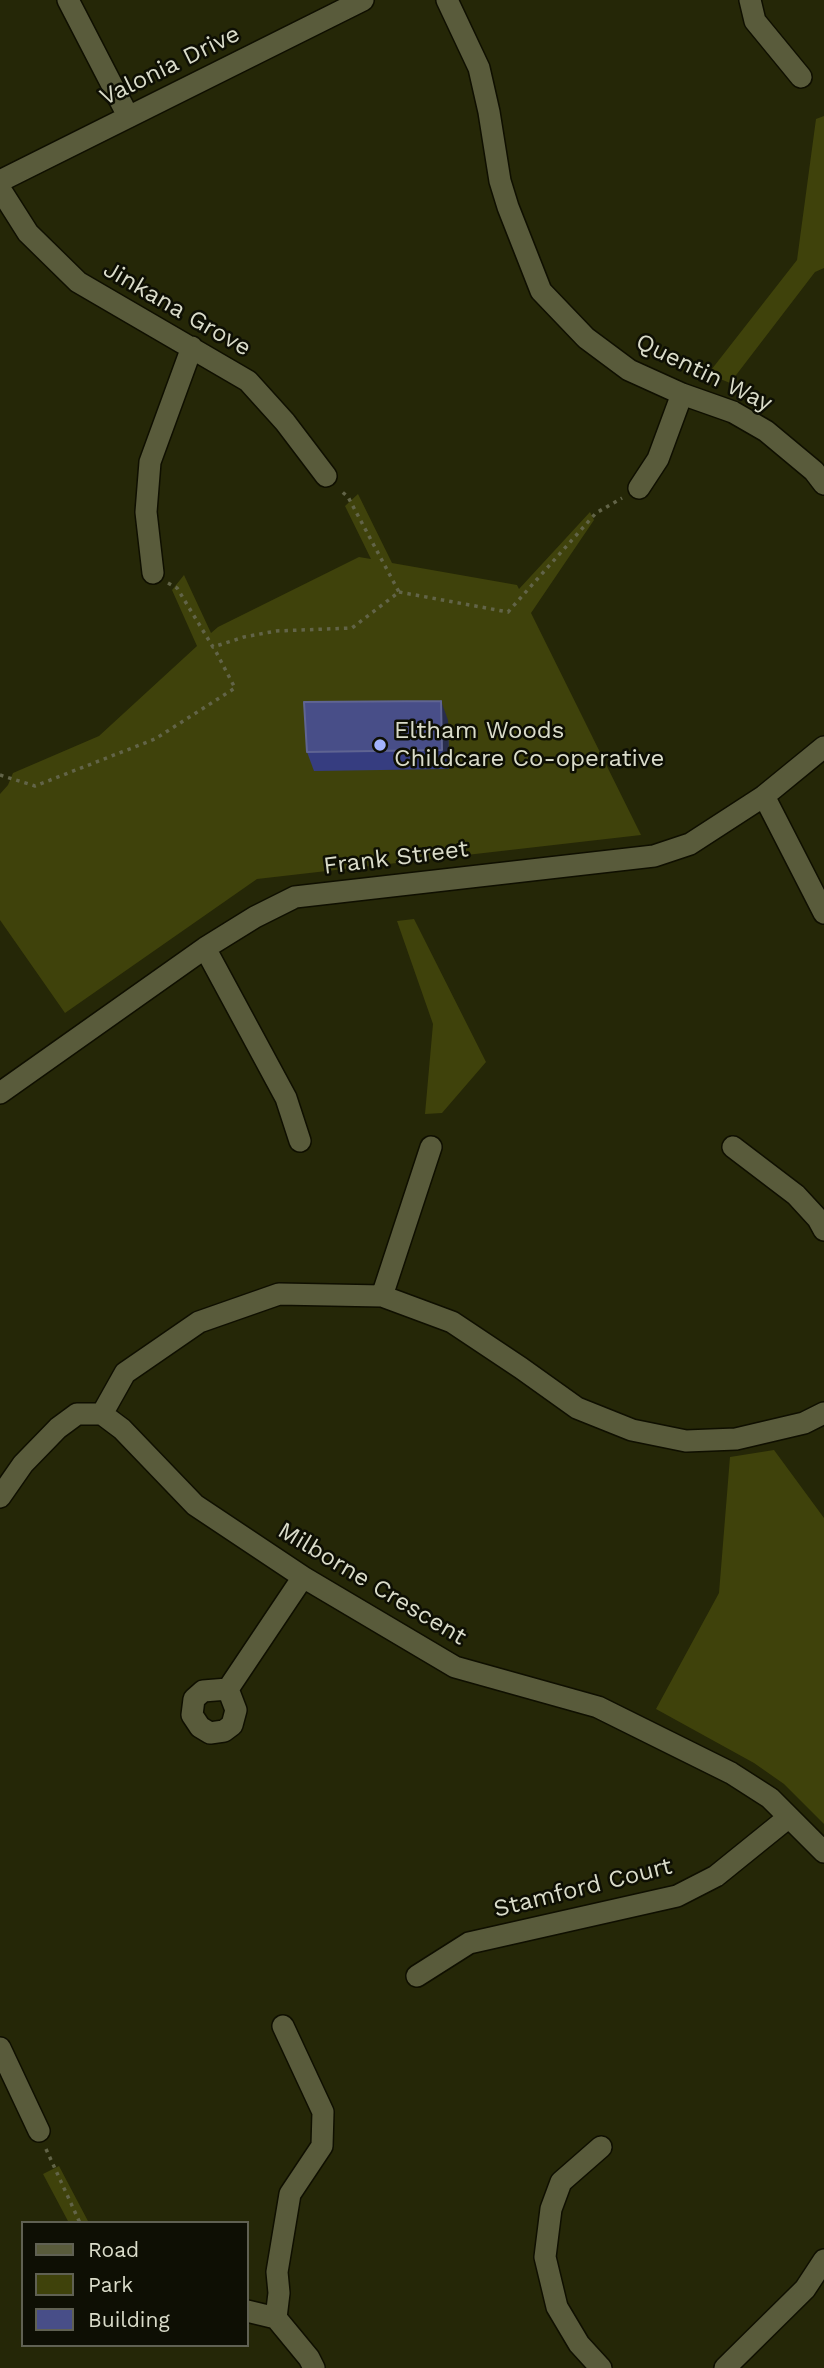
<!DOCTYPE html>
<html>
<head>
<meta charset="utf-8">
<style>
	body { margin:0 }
	#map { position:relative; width:824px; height:2368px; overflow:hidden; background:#252707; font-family:"Work Sans",sans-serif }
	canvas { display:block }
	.legend { position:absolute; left:21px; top:2221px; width:228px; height:126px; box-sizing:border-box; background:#0e0f04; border:2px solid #606153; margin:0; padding:9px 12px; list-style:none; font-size:21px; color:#dadcca }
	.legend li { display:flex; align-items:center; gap:14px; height:35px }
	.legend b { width:35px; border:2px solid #606153 }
</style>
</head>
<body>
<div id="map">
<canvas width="824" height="2368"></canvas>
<ul class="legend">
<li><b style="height:9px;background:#595b3b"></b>Road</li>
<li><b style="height:19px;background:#3f420b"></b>Park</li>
<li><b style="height:19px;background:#484e88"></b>Building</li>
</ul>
</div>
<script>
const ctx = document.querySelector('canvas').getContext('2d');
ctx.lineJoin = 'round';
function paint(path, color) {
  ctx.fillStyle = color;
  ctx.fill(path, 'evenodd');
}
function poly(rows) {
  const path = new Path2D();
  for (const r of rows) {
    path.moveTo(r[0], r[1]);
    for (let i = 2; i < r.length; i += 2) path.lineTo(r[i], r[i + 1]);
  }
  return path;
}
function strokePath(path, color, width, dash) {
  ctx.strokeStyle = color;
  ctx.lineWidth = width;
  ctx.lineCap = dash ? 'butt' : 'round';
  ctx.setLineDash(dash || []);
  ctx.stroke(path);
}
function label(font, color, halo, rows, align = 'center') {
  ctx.font = font + ' "Work Sans",sans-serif';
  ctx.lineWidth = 5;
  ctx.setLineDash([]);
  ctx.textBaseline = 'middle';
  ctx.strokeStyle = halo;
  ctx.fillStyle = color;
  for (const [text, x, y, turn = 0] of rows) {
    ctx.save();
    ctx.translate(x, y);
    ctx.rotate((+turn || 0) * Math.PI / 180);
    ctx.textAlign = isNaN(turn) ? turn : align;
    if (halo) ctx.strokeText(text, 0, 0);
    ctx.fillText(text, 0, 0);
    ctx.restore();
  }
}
paint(poly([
	[824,116,824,268,815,272,730,383,708,374,797,260,816,119],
	[358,494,392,563,517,585,519,589,590,512,594,520,531,613,641,835,257,879,65,1013,0,920,0,794,8,785,13,773,99,736,197,646,172,590,184,575,211,633,218,627,359,557,371,559,345,506],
	[414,919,486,1062,442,1113,425,1114,433,1024,397,921],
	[774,1450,824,1518,824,1824,784,1784,754,1763,656,1709,719,1593,730,1457],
	[59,2166,89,2223,69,2223,43,2174]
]), '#3f420b');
const minor = poly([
	[68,0,128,116],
	[447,0,479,68,489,112,500,181,508,207,541,291,586,338,629,370,682,394,733,412,766,431,814,471,824,484],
	[750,0,755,21,801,77],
	[0,181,363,0],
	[0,189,28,233,78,282,248,381,285,422,326,476],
	[639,488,658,459,682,394],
	[153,573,146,512,150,462,192,347],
	[764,796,824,913],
	[205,948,286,1098,300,1141],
	[0,1093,205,948,255,917,295,897,654,856,690,844,764,796,824,747],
	[733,1147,796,1195,818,1219,824,1230],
	[382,1296,431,1147],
	[102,1414,122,1429,195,1505,303,1577,455,1667,598,1707,731,1773,770,1798,824,1852],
	[102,1414,125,1373,199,1322,279,1294,382,1296,452,1322,521,1368,577,1408,632,1430,686,1441,736,1439,804,1423,824,1413],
	[0,1497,23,1464,58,1428,77,1414,102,1414],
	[228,1689,236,1710,232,1725,224,1731,210,1733,200,1727,192,1715,194,1699,203,1691,228,1689],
	[228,1689,303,1577],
	[417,1976,469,1943,677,1896,716,1876,789,1817],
	[0,2048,39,2131],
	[601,2147,561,2182,551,2209,545,2257,557,2307,579,2344,601,2368],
	[247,2311,276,2318,309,2358,314,2368],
	[276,2318,279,2293,277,2272,290,2194,322,2146,323,2112,283,2026],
	[725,2368,805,2289,824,2260]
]);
strokePath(minor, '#0f0f00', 24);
strokePath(poly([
	[168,583,177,588,213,647,244,637,276,631,352,628,399,592,348,497,340,490],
	[399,592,508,612,596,513,622,498],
	[0,775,35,786,155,739,235,688,214,648],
	[46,2149,80,2223]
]), '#626448', 3.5, [3.5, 5]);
strokePath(minor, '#595b3b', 21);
paint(poly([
	[448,720,449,769,314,771,307,752]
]), '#363d80');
paint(poly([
	[441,701,448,720,449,769,442,750]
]), '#282d4c');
const building = poly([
	[441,701,442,750,307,752,304,702,441,701]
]);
paint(building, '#484e88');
strokePath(building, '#5f6492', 2);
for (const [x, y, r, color] of [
	[380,745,7,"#a2b2fd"]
]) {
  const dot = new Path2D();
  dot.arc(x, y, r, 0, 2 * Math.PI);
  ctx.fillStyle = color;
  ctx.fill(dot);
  strokePath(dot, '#0e0f04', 2.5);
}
label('24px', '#dadcca', '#0e0f04', [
	["Valonia Drive",170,66,-26],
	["Jinkana Grove",177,309,30],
	["Quentin Way",704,373,26],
	["Frank Street",396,858,-7],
	["Milborne Crescent",372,1584,31],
	["Stamford Court",583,1888,-14]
]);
label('24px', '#dadcca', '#0e0f04', [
	["Eltham Woods",394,731],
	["Childcare Co-operative",394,759]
], 'left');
</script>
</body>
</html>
